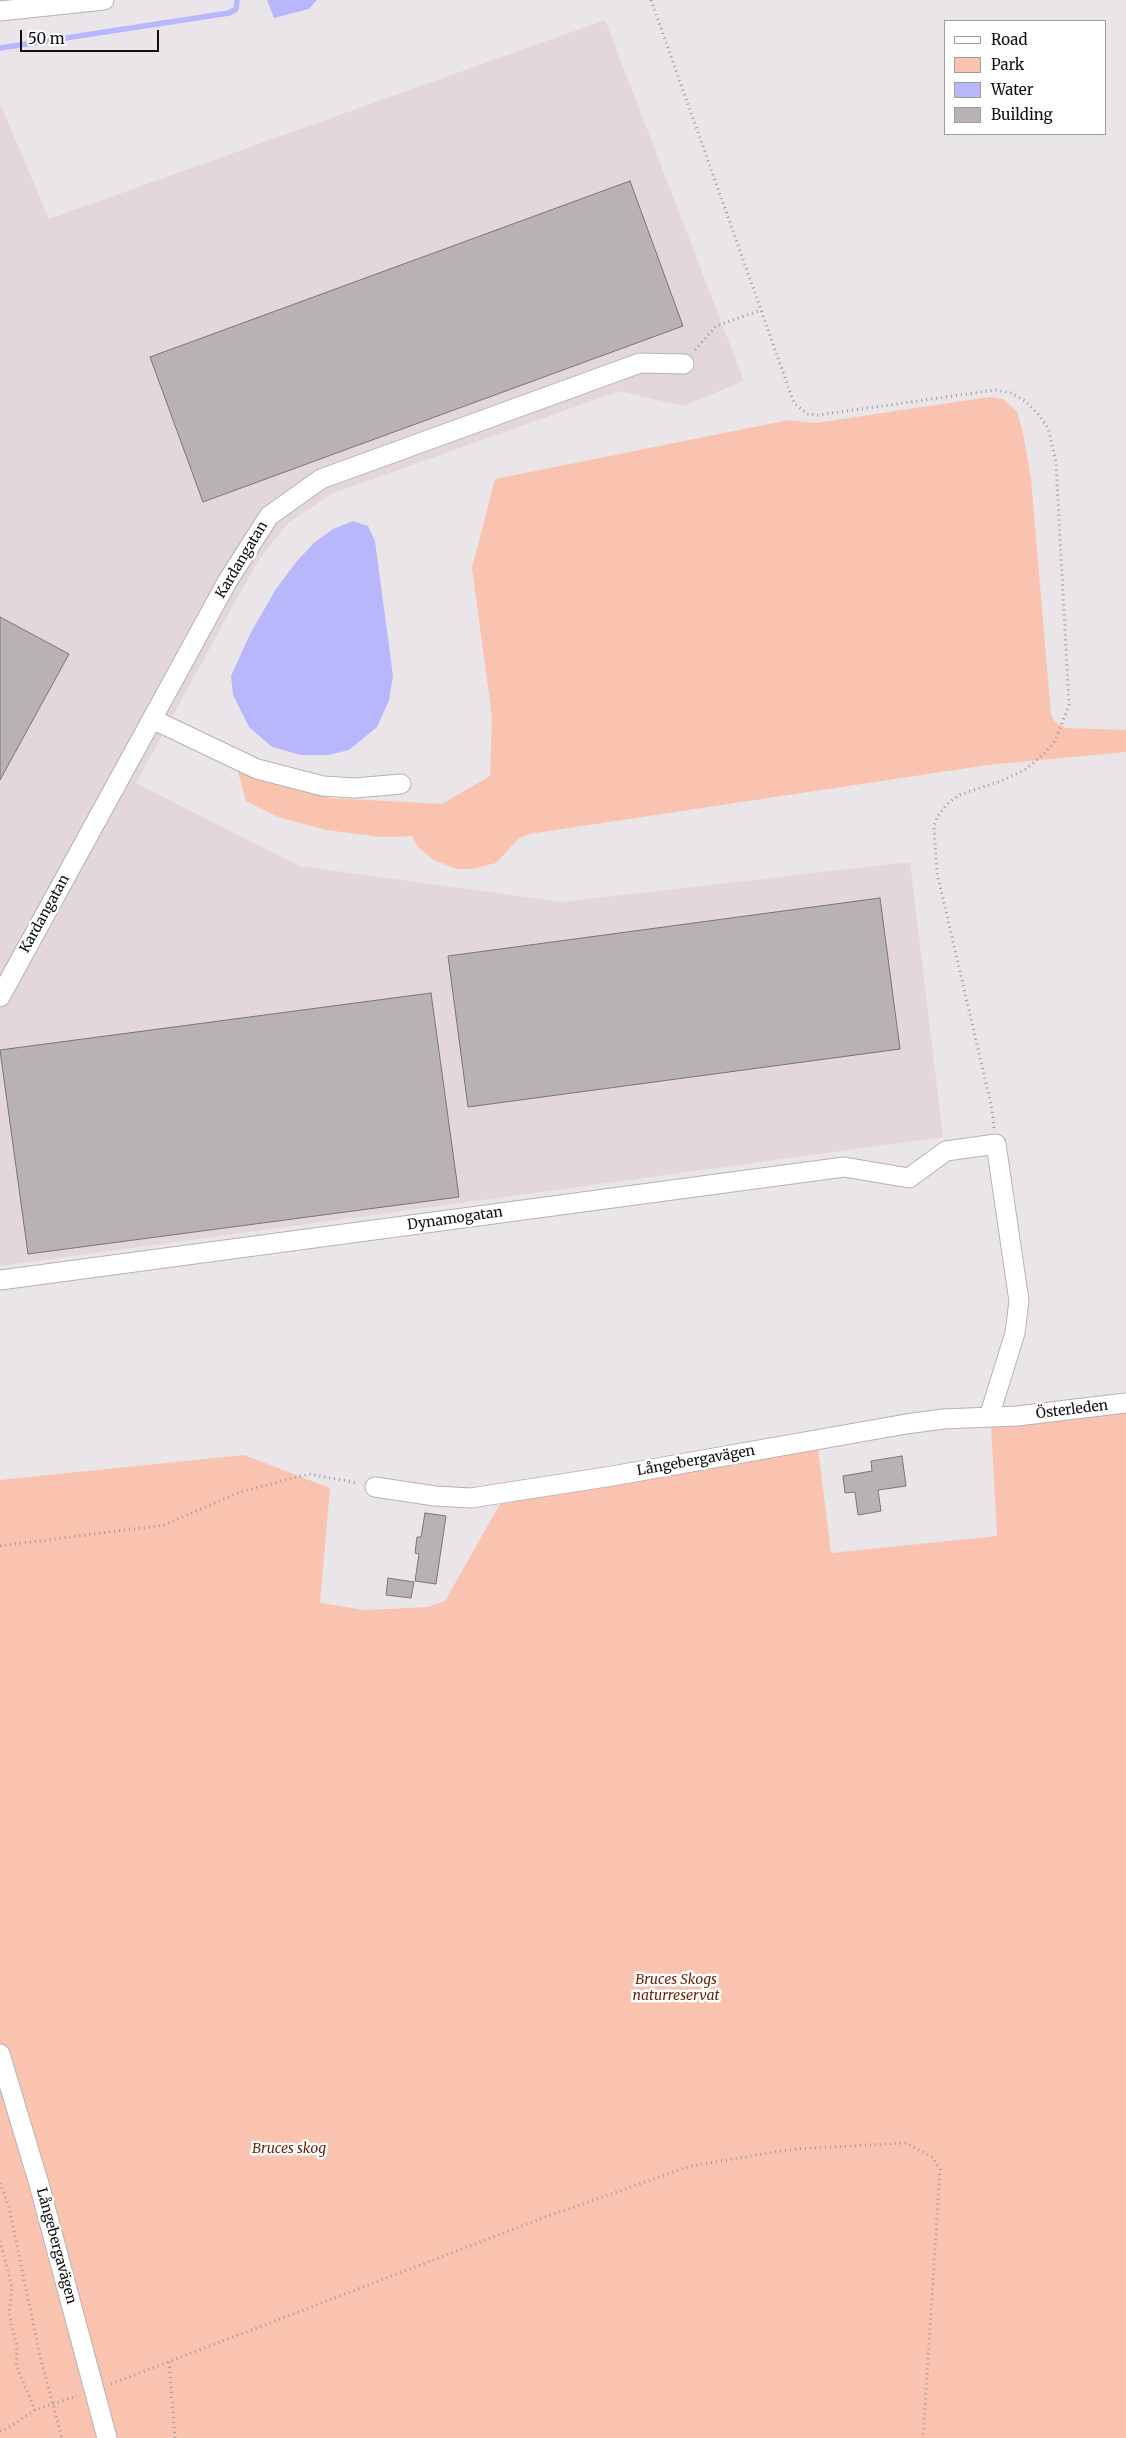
<!DOCTYPE html>
<html>
<head>
<meta charset="utf-8">
<style>
	body { margin:0 }
	#map { position:relative; width:1126px; height:2438px; overflow:hidden; background:#eae5e8; font-family:Merriweather,serif }
	canvas { display:block }
	.legend { position:absolute; left:944px; top:20px; width:162px; height:115px; box-sizing:border-box; background:#fff; border:1px solid #9f9e9f; margin:0; padding:6px 9px; list-style:none; font-size:15px; color:#0f0d0e }
	.legend li { display:flex; align-items:center; gap:10px; height:25px }
	.legend b { width:25px; border:1px solid #9f9e9f }
	.scale { position:absolute; left:20px; top:30px; width:139px; height:22px; box-sizing:border-box; border:2px solid #0f0d0e; border-top:0; padding-left:6px; font-size:15px; line-height:18px; white-space:nowrap; color:#0f0d0e; -webkit-text-stroke:4px #fff; paint-order:stroke }
</style>
</head>
<body>
<div id="map">
<canvas width="1126" height="2438"></canvas>
<ul class="legend">
<li><b style="height:6px;background:#fff"></b>Road</li>
<li><b style="height:14px;background:#fac3af"></b>Park</li>
<li><b style="height:14px;background:#b9b7fb"></b>Water</li>
<li><b style="height:14px;background:#b8b2b3"></b>Building</li>
</ul>
<div class="scale">50 m</div>
</div>
<script>
const ctx = document.querySelector('canvas').getContext('2d');
ctx.lineJoin = 'round';
function paint(path, color) {
  ctx.fillStyle = color;
  ctx.fill(path, 'evenodd');
}
function poly(rows) {
  const path = new Path2D();
  for (const r of rows) {
    path.moveTo(r[0], r[1]);
    for (let i = 2; i < r.length; i += 2) path.lineTo(r[i], r[i + 1]);
  }
  return path;
}
function strokePath(path, color, width, dash) {
  ctx.strokeStyle = color;
  ctx.lineWidth = width;
  ctx.lineCap = dash ? 'butt' : 'round';
  ctx.setLineDash(dash || []);
  ctx.stroke(path);
}
function label(font, color, halo, rows, align = 'center') {
  ctx.font = font + ' Merriweather,serif';
  ctx.lineWidth = 5;
  ctx.setLineDash([]);
  ctx.textBaseline = 'middle';
  ctx.strokeStyle = halo;
  ctx.fillStyle = color;
  for (const [text, x, y, turn = 0] of rows) {
    ctx.save();
    ctx.translate(x, y);
    ctx.rotate((+turn || 0) * Math.PI / 180);
    ctx.textAlign = isNaN(turn) ? turn : align;
    if (halo) ctx.strokeText(text, 0, 0);
    ctx.fillText(text, 0, 0);
    ctx.restore();
  }
}
paint(poly([
	[605,20,744,381,683,406,619,391,331,494,288,523,257,562,136,783,299,866,562,902,910,862,943,1137,0,1266,0,103,49,219]
]), '#e3d6dd');
paint(poly([
	[989,397,1003,399,1012,407,1017,412,1023,433,1031,479,1051,715,1055,722,1066,728,1126,730,1126,752,988,765,529,834,518,839,496,863,471,869,456,869,434,860,418,847,412,836,382,837,326,830,278,817,246,801,238,772,330,798,442,804,490,776,492,717,472,568,495,479,789,420,816,423],
	[1126,1408,1126,2438,0,2438,0,1480,244,1455,330,1488,320,1603,365,1610,428,1607,445,1601,500,1504,818,1449,831,1553,997,1536,991,1426]
]), '#fac3af');
paint(poly([
	[267,0,317,0,309,9,274,18],
	[353,521,368,526,375,541,393,676,389,700,377,727,349,750,328,755,301,755,272,747,249,727,233,695,231,676,250,634,276,589,297,561,315,542,333,529]
]), '#b9b7fb');
strokePath(poly([
	[0,48,229,13,236,9,237,0]
]), '#b9b7fb', 5.5);
const building = poly([
	[630,181,683,326,203,502,150,357,630,181],
	[0,617,69,654,0,780,0,617],
	[880,898,900,1049,468,1107,448,956,880,898],
	[431,993,459,1197,28,1254,0,1050,431,993],
	[902,1456,906,1486,878,1490,881,1511,858,1515,855,1492,845,1493,843,1476,872,1471,871,1461,902,1456],
	[425,1513,446,1516,436,1584,415,1581,419,1554,415,1553,417,1537,421,1537,425,1513],
	[388,1578,414,1582,411,1598,386,1595,388,1578]
]);
paint(building, '#b8b2b3');
strokePath(building, '#7b7676', 1);
const minor = poly([
	[0,11,104,0],
	[152,719,257,769,323,786,355,788,401,784],
	[0,997,227,582,269,516,321,479,640,363,684,364],
	[0,1280,844,1167,909,1178,946,1151,996,1144,1019,1301,1015,1333,989,1417],
	[375,1487,435,1496,471,1498,612,1476,906,1424,943,1419,1017,1416,1126,1403],
	[0,2054,39,2184,107,2438]
]);
strokePath(minor, '#b6b2b4', 21);
strokePath(poly([
	[651,0,794,403,807,414,818,415,995,390,1011,393,1025,401,1038,414,1048,428,1056,462,1069,705,1055,741,1045,753,1026,769,1004,780,959,795,947,804,937,817,934,827,937,873,992,1109,994,1128],
	[695,350,716,326,761,310],
	[0,1546,164,1525,243,1491,309,1474,358,1483],
	[0,2183,9,2207,40,2356,62,2438],
	[0,2241,12,2287,9,2314,17,2347,16,2365,35,2410],
	[169,2362,175,2438],
	[111,2384,545,2217,691,2166,793,2149,906,2143,932,2157,940,2169,923,2438],
	[0,2431,8,2428,35,2410,77,2396]
]), '#9e9a9c', 3, [1, 4]);
strokePath(minor, '#fff', 19);
label('14px', '#0f0d0e', '#fff', [
	["Kardangatan",242,560,-59],
	["Kardangatan",45,914,-61],
	["Dynamogatan",455,1219,-8],
	["Österleden",1072,1410,-7],
	["Långebergavägen",696,1461,-10],
	["Långebergavägen",56,2246,75]
]);
label('italic 14px', '#68270c', '#fff', [
	["Bruces Skogs",676,1980],
	["naturreservat",676,1996],
	["Bruces skog",289,2149]
]);
</script>
</body>
</html>
